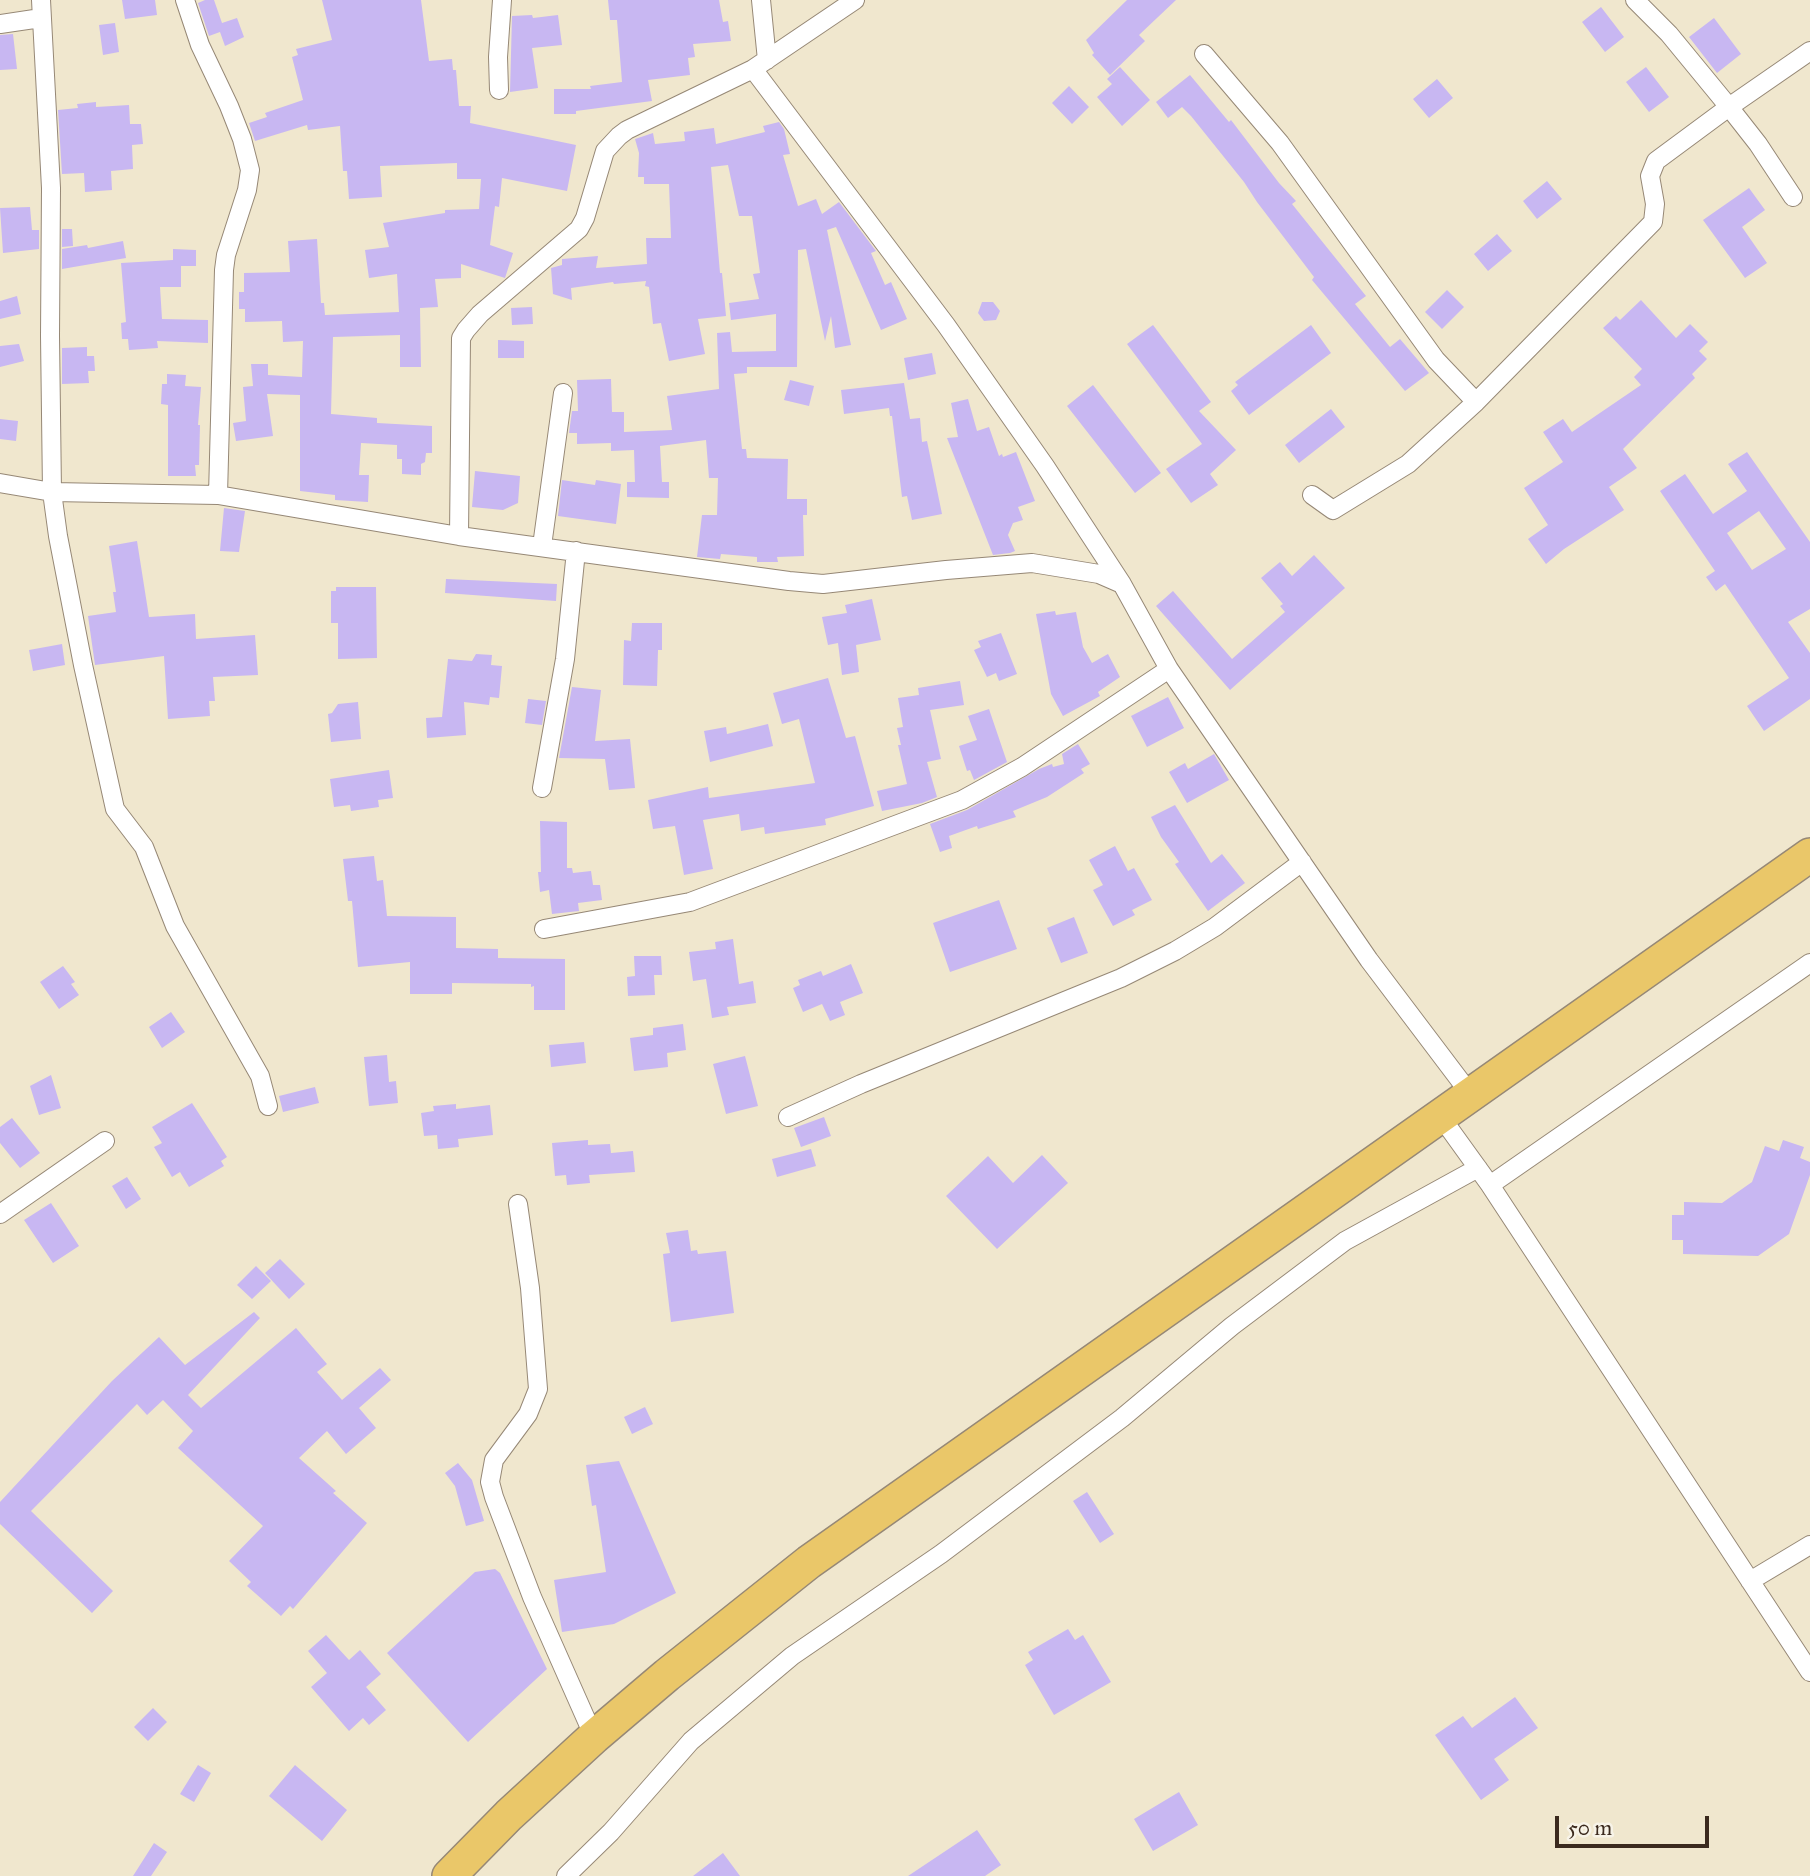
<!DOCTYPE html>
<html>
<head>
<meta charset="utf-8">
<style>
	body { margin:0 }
	#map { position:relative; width:1810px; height:1876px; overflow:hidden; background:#f0e7ce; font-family:"IM FELL Great Primer",serif }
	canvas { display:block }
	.scale { position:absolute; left:1555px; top:1816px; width:154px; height:32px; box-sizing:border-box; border:4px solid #3b2a1e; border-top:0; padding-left:9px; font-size:21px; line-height:24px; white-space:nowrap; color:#3b2a1e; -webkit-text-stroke:5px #f7f3e8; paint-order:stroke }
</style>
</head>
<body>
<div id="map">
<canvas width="1810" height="1876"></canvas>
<div class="scale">50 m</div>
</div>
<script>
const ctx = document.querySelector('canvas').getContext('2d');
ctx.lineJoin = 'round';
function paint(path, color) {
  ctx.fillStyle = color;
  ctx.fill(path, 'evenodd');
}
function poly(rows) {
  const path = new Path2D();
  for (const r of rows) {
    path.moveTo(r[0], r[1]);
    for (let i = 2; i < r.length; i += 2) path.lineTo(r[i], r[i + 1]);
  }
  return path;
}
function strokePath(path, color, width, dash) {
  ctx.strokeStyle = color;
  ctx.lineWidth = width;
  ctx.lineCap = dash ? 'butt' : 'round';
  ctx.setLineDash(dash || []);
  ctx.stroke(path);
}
paint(poly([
	[122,0,155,0,157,15,125,19],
	[205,0,214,0,222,23,237,18,244,37,225,46,220,32,209,36,198,3],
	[322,0,421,0,429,61,452,59,453,70,456,70,459,106,471,106,470,123,576,145,567,191,502,178,499,207,495,206,490,245,513,253,505,278,461,264,461,278,435,279,438,307,420,308,421,367,400,367,400,335,333,337,331,414,377,418,377,423,432,426,432,453,426,453,425,462,421,464,421,475,402,474,402,459,397,459,397,445,361,443,359,475,369,475,368,502,335,500,335,495,300,491,300,395,267,394,273,436,236,441,233,423,246,421,243,387,253,386,251,364,268,364,268,375,302,377,303,341,283,342,282,321,245,322,245,309,239,309,239,292,244,292,244,273,290,272,288,241,317,239,321,303,324,303,325,315,399,312,397,274,369,278,365,250,389,247,383,223,445,213,445,210,479,209,481,179,457,179,457,163,380,166,382,197,349,199,347,171,343,171,340,126,308,130,307,125,255,141,249,123,267,117,265,113,303,100,292,57,298,55,296,49,332,40],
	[608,0,719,0,723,22,728,21,731,41,693,44,695,57,688,58,690,75,648,80,652,101,576,111,576,114,554,114,554,89,591,89,590,86,622,82,617,20,610,20],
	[1127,0,1176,0,1139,35,1145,41,1110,75,1092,55,1094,53,1086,40],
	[1601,7,1624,37,1605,52,1582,22],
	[532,15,533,18,558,15,562,45,532,48,538,88,510,92,512,16],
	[1714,18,1741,54,1717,73,1689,37],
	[115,23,119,52,103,55,99,25],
	[13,34,17,69,0,70,0,35],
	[1120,67,1150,100,1122,126,1097,97,1112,84,1107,79],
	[1646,67,1669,97,1649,112,1626,82],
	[1190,75,1229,122,1231,120,1279,183,1296,201,1292,204,1366,296,1355,304,1390,347,1400,339,1429,373,1405,391,1312,280,1314,277,1257,202,1244,182,1191,116,1182,107,1168,118,1156,102],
	[1437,79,1453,98,1429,118,1413,99],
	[1069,86,1089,107,1072,124,1052,103],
	[96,102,96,107,129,105,130,124,141,124,143,144,132,145,133,169,111,171,112,190,85,192,84,173,62,174,58,110,78,108,77,104],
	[779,122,784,129,790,154,783,155,798,206,816,199,822,214,839,202,876,251,871,253,885,285,891,282,907,319,881,330,836,227,827,230,851,345,835,348,831,316,825,341,806,249,798,250,797,367,747,367,747,373,734,374,742,449,746,449,747,458,788,459,787,499,807,499,807,515,803,515,804,556,777,557,778,562,757,562,757,557,721,554,720,559,697,557,702,515,717,515,718,478,709,478,706,440,660,446,662,482,669,482,669,498,627,497,627,482,635,482,634,450,611,451,611,443,577,444,577,433,569,433,572,411,578,411,577,380,611,379,612,412,624,412,624,432,672,430,667,396,719,389,717,333,730,332,732,352,776,351,776,314,731,320,729,303,759,299,753,274,760,273,752,216,739,216,728,165,711,167,720,273,722,273,726,316,698,319,705,354,669,361,661,323,653,324,649,287,645,286,646,281,614,284,613,282,571,288,572,300,553,294,551,268,562,265,562,259,598,256,596,268,647,264,646,238,671,238,669,184,644,184,644,177,638,177,639,153,635,139,653,133,655,144,685,141,684,132,714,128,716,144,765,132,763,126],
	[1547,181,1562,199,1537,219,1523,201],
	[1749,188,1765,210,1742,227,1767,263,1745,278,1703,220],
	[30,207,32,230,39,230,39,249,3,253,0,208],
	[62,229,72,229,73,246,62,247],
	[1497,234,1512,251,1488,271,1474,254],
	[123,241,126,258,62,269,62,249,87,245,88,248],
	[173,249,196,250,196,266,181,266,181,287,160,287,162,319,208,320,208,343,157,341,158,348,129,350,128,339,122,339,121,323,126,322,121,263,173,260],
	[1447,290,1464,307,1442,329,1425,312],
	[17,296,21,314,0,319,0,301],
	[1641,300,1676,338,1690,324,1708,342,1699,351,1707,359,1692,374,1695,378,1623,449,1637,468,1609,487,1624,510,1564,549,1546,564,1528,539,1548,525,1524,488,1563,462,1543,432,1563,419,1572,432,1641,385,1634,377,1642,369,1603,328,1616,316,1620,320],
	[982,302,993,302,1000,311,996,320,984,321,978,313],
	[532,307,533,324,512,325,511,308],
	[1153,325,1211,402,1199,411,1236,450,1210,474,1218,485,1191,503,1166,469,1202,444,1127,344],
	[1311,325,1331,353,1249,415,1231,391,1238,385,1235,382],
	[498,340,524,341,524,358,498,358],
	[19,344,24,361,0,367,0,346],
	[87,347,87,356,94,356,95,371,88,371,89,383,62,384,62,348],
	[932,353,936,374,908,380,904,358],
	[167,374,186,375,185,386,201,387,198,425,200,425,199,465,195,465,196,476,168,476,168,405,161,404,162,384,167,384],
	[790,380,814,386,809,406,784,400],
	[904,383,910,419,920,418,922,442,927,441,942,514,912,520,907,496,902,497,892,416,890,416,889,408,844,414,841,390],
	[1093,385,1161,473,1135,493,1067,406],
	[968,399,977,431,989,427,999,456,1002,454,1003,457,1016,452,1035,501,1018,507,1023,520,1013,523,1008,535,1015,551,1010,553,993,555,947,438,958,437,951,403],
	[1331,409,1345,427,1299,463,1285,445],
	[0,419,18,421,16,441,0,439],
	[1747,452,1810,542,1810,609,1788,622,1810,653,1810,699,1764,731,1747,706,1789,678,1725,584,1716,591,1706,577,1715,571,1660,491,1685,474,1713,514,1747,491,1728,464],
	[1759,511,1786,549,1752,570,1727,533],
	[475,471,520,476,518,503,503,510,472,507],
	[562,480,595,485,596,480,621,484,616,524,558,516],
	[224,508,245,511,239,552,220,551],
	[137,541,149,617,195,614,196,639,255,635,258,675,213,677,215,701,209,701,210,716,168,719,164,656,95,665,88,616,116,612,113,592,116,592,109,546],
	[1314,555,1345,588,1230,690,1156,606,1173,591,1232,659,1285,612,1280,606,1283,604,1261,578,1280,562,1292,576],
	[446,579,557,584,556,601,445,593],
	[336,587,376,587,377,658,338,659,338,623,331,623,331,591,336,591],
	[872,599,881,640,856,645,859,672,842,675,838,643,828,645,822,617,847,613,845,605],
	[1055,611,1056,615,1076,612,1083,647,1092,663,1108,654,1120,677,1098,692,1100,696,1063,716,1051,694,1036,614],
	[632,623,662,623,662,650,658,650,657,686,623,685,624,640,631,641],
	[1001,633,1017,674,999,681,996,673,987,677,974,650,981,647,978,641],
	[62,644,65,665,33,671,29,650],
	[476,654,492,655,491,665,502,666,499,698,490,697,489,705,464,702,466,735,427,738,426,718,442,717,448,659,472,661],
	[828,678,846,738,855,736,874,806,825,819,826,825,765,834,764,827,741,831,739,814,703,820,713,869,684,875,675,826,653,829,648,800,708,787,709,798,815,783,799,719,782,724,773,693],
	[960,681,964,705,930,710,941,759,927,762,937,797,922,803,882,811,877,791,907,784,898,745,901,745,897,728,903,727,898,698,919,695,918,688],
	[572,687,601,690,595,741,630,739,635,788,609,790,605,759,559,758],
	[1168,697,1184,728,1147,747,1131,716],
	[528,699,546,701,542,725,525,723],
	[358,702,361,739,331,742,328,714,332,713,338,704],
	[989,709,1007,762,974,780,970,770,967,771,959,746,977,740,968,716],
	[768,724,773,746,710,762,704,731,726,727,727,734],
	[1078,744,1090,764,1081,769,1084,773,1047,797,1013,811,1016,817,978,829,977,826,949,836,952,848,940,852,930,824,967,810,1039,769,1052,764,1053,767,1064,764,1062,754],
	[1214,754,1229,780,1187,803,1169,772,1185,763,1188,769],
	[389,770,393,798,378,800,379,807,351,811,350,805,334,807,330,779],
	[1175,805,1211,863,1222,854,1245,883,1208,911,1175,864,1179,862,1161,837,1151,817],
	[540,821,567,822,567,868,572,868,573,873,591,871,593,885,600,885,602,900,578,903,579,911,552,914,549,890,540,892,538,872,541,872],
	[1115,846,1128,871,1134,868,1152,900,1132,910,1135,915,1113,926,1093,890,1103,885,1089,860],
	[374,856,377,881,383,880,387,916,456,917,456,948,498,949,498,958,565,959,565,1010,534,1010,534,986,531,987,531,984,452,983,452,994,410,994,410,962,358,967,352,901,348,901,343,859],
	[999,900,1017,949,950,972,933,923],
	[1074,917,1088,953,1061,963,1047,928],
	[733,939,739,984,753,981,756,1003,727,1007,729,1015,712,1018,706,979,693,981,689,952,716,949,715,942],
	[634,956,661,956,662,975,654,975,655,995,628,996,627,977,635,976],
	[851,964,863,993,840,1002,845,1015,830,1021,822,1004,803,1012,793,988,800,985,798,980,821,971,823,976],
	[63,966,75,982,71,984,79,995,59,1009,40,982],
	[171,1012,185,1032,162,1048,149,1027],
	[683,1024,686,1050,667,1053,668,1067,634,1071,630,1038,653,1035,653,1028],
	[584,1042,586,1063,551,1067,549,1045],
	[387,1055,389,1082,396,1081,398,1103,369,1106,364,1057],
	[745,1056,758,1106,726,1114,713,1064],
	[51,1075,61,1108,39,1115,30,1086],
	[315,1087,319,1103,283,1112,279,1096],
	[192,1103,227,1157,221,1161,224,1166,189,1187,180,1172,172,1177,154,1147,162,1143,152,1127],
	[456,1104,456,1109,490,1105,493,1135,458,1139,459,1147,438,1149,437,1135,424,1136,421,1113,434,1111,433,1106],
	[824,1117,831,1136,801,1147,794,1128],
	[12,1118,40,1153,20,1168,0,1143,0,1127],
	[588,1140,588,1145,610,1144,611,1153,633,1151,635,1172,589,1175,590,1183,567,1185,566,1175,555,1176,552,1143],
	[1783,1140,1804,1147,1800,1158,1810,1162,1810,1175,1789,1234,1758,1256,1683,1254,1683,1240,1672,1240,1672,1215,1684,1215,1684,1202,1722,1203,1752,1182,1765,1146,1779,1151],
	[811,1149,816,1166,777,1177,772,1159],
	[1042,1155,1068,1183,997,1249,946,1196,988,1156,1013,1183],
	[127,1177,141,1199,126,1209,112,1186],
	[51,1203,79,1246,53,1263,24,1220],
	[688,1230,691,1251,697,1250,698,1254,726,1251,734,1313,671,1322,663,1254,670,1253,666,1233],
	[280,1259,305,1284,289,1299,265,1273],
	[256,1266,271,1281,252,1299,237,1285],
	[254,1312,260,1318,188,1395,201,1408,296,1328,327,1364,317,1372,342,1400,380,1368,391,1380,359,1408,376,1428,346,1454,327,1431,299,1458,336,1491,333,1493,367,1523,293,1609,290,1606,281,1616,247,1586,251,1582,229,1561,263,1526,178,1448,193,1431,163,1400,147,1415,137,1404,31,1511,113,1591,92,1613,0,1524,0,1502,112,1381,159,1337,185,1365],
	[645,1407,653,1424,632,1434,624,1417],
	[619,1461,676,1593,614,1624,562,1632,554,1580,606,1572,596,1505,592,1506,586,1465],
	[458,1463,472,1480,484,1521,466,1526,455,1486,445,1473],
	[1087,1492,1114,1534,1100,1543,1073,1501],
	[495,1569,500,1573,547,1669,468,1742,387,1653,475,1572],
	[1068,1629,1075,1640,1083,1635,1111,1682,1054,1715,1025,1665,1033,1660,1028,1652],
	[326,1635,349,1660,360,1650,381,1674,366,1687,386,1710,369,1725,363,1718,349,1731,311,1687,327,1673,308,1651],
	[1515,1697,1538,1728,1494,1759,1509,1780,1481,1800,1435,1735,1463,1716,1472,1728],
	[153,1708,167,1722,148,1741,134,1727],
	[198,1765,211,1773,194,1802,180,1794],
	[295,1765,347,1810,322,1841,269,1796],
	[1179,1792,1198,1825,1153,1851,1134,1819],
	[977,1830,1001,1865,985,1876,908,1876],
	[154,1843,167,1852,151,1876,133,1876],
	[723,1853,740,1876,693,1876]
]), '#c8b7f2');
const street = poly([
	[41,0,51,188,50,336,52,492,58,536,83,665,115,809,144,847,175,926,260,1076,268,1106],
	[185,0,200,45,229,106,242,139,250,170,247,190,226,255,224,270,218,495],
	[761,0,767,60],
	[1635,0,1669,34,1729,107,1758,144,1793,197],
	[0,24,41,18],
	[1204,54,1280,143,1436,360,1476,402],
	[753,69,946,325,1045,466,1122,584,1169,669,1369,960,1471,1095],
	[499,90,498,57,502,0],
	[0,483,52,492,218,495,459,536,789,581,823,584,946,570,1032,563,1099,574,1122,584],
	[1312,495,1333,510,1408,464,1476,402,1653,222,1655,204,1650,176,1656,161,1729,107,1810,51],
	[459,536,461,338,466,330,480,314,579,229,585,218,605,151,619,136,627,130,753,69,855,0],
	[542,546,563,393],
	[542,788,565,659,576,551],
	[544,929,690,902,962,800,1022,767,1169,669],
	[788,1117,861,1084,1121,978,1175,951,1215,927,1302,862],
	[1441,1117,1490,1185,1810,1672],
	[1490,1185,1810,963],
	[518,1204,530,1288,538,1389,528,1414,494,1460,490,1482,494,1497,532,1597,594,1737],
	[0,1214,105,1141],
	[1750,1581,1810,1545],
	[566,1876,611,1832,691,1741,792,1656,941,1554,1122,1418,1232,1326,1345,1241,1478,1168]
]);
const highway = poly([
	[449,1876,509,1815,594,1737,667,1675,809,1562,1810,855]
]);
strokePath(street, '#968876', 20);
strokePath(highway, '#968876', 36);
strokePath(street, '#fff', 18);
strokePath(highway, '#eac769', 33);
</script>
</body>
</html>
